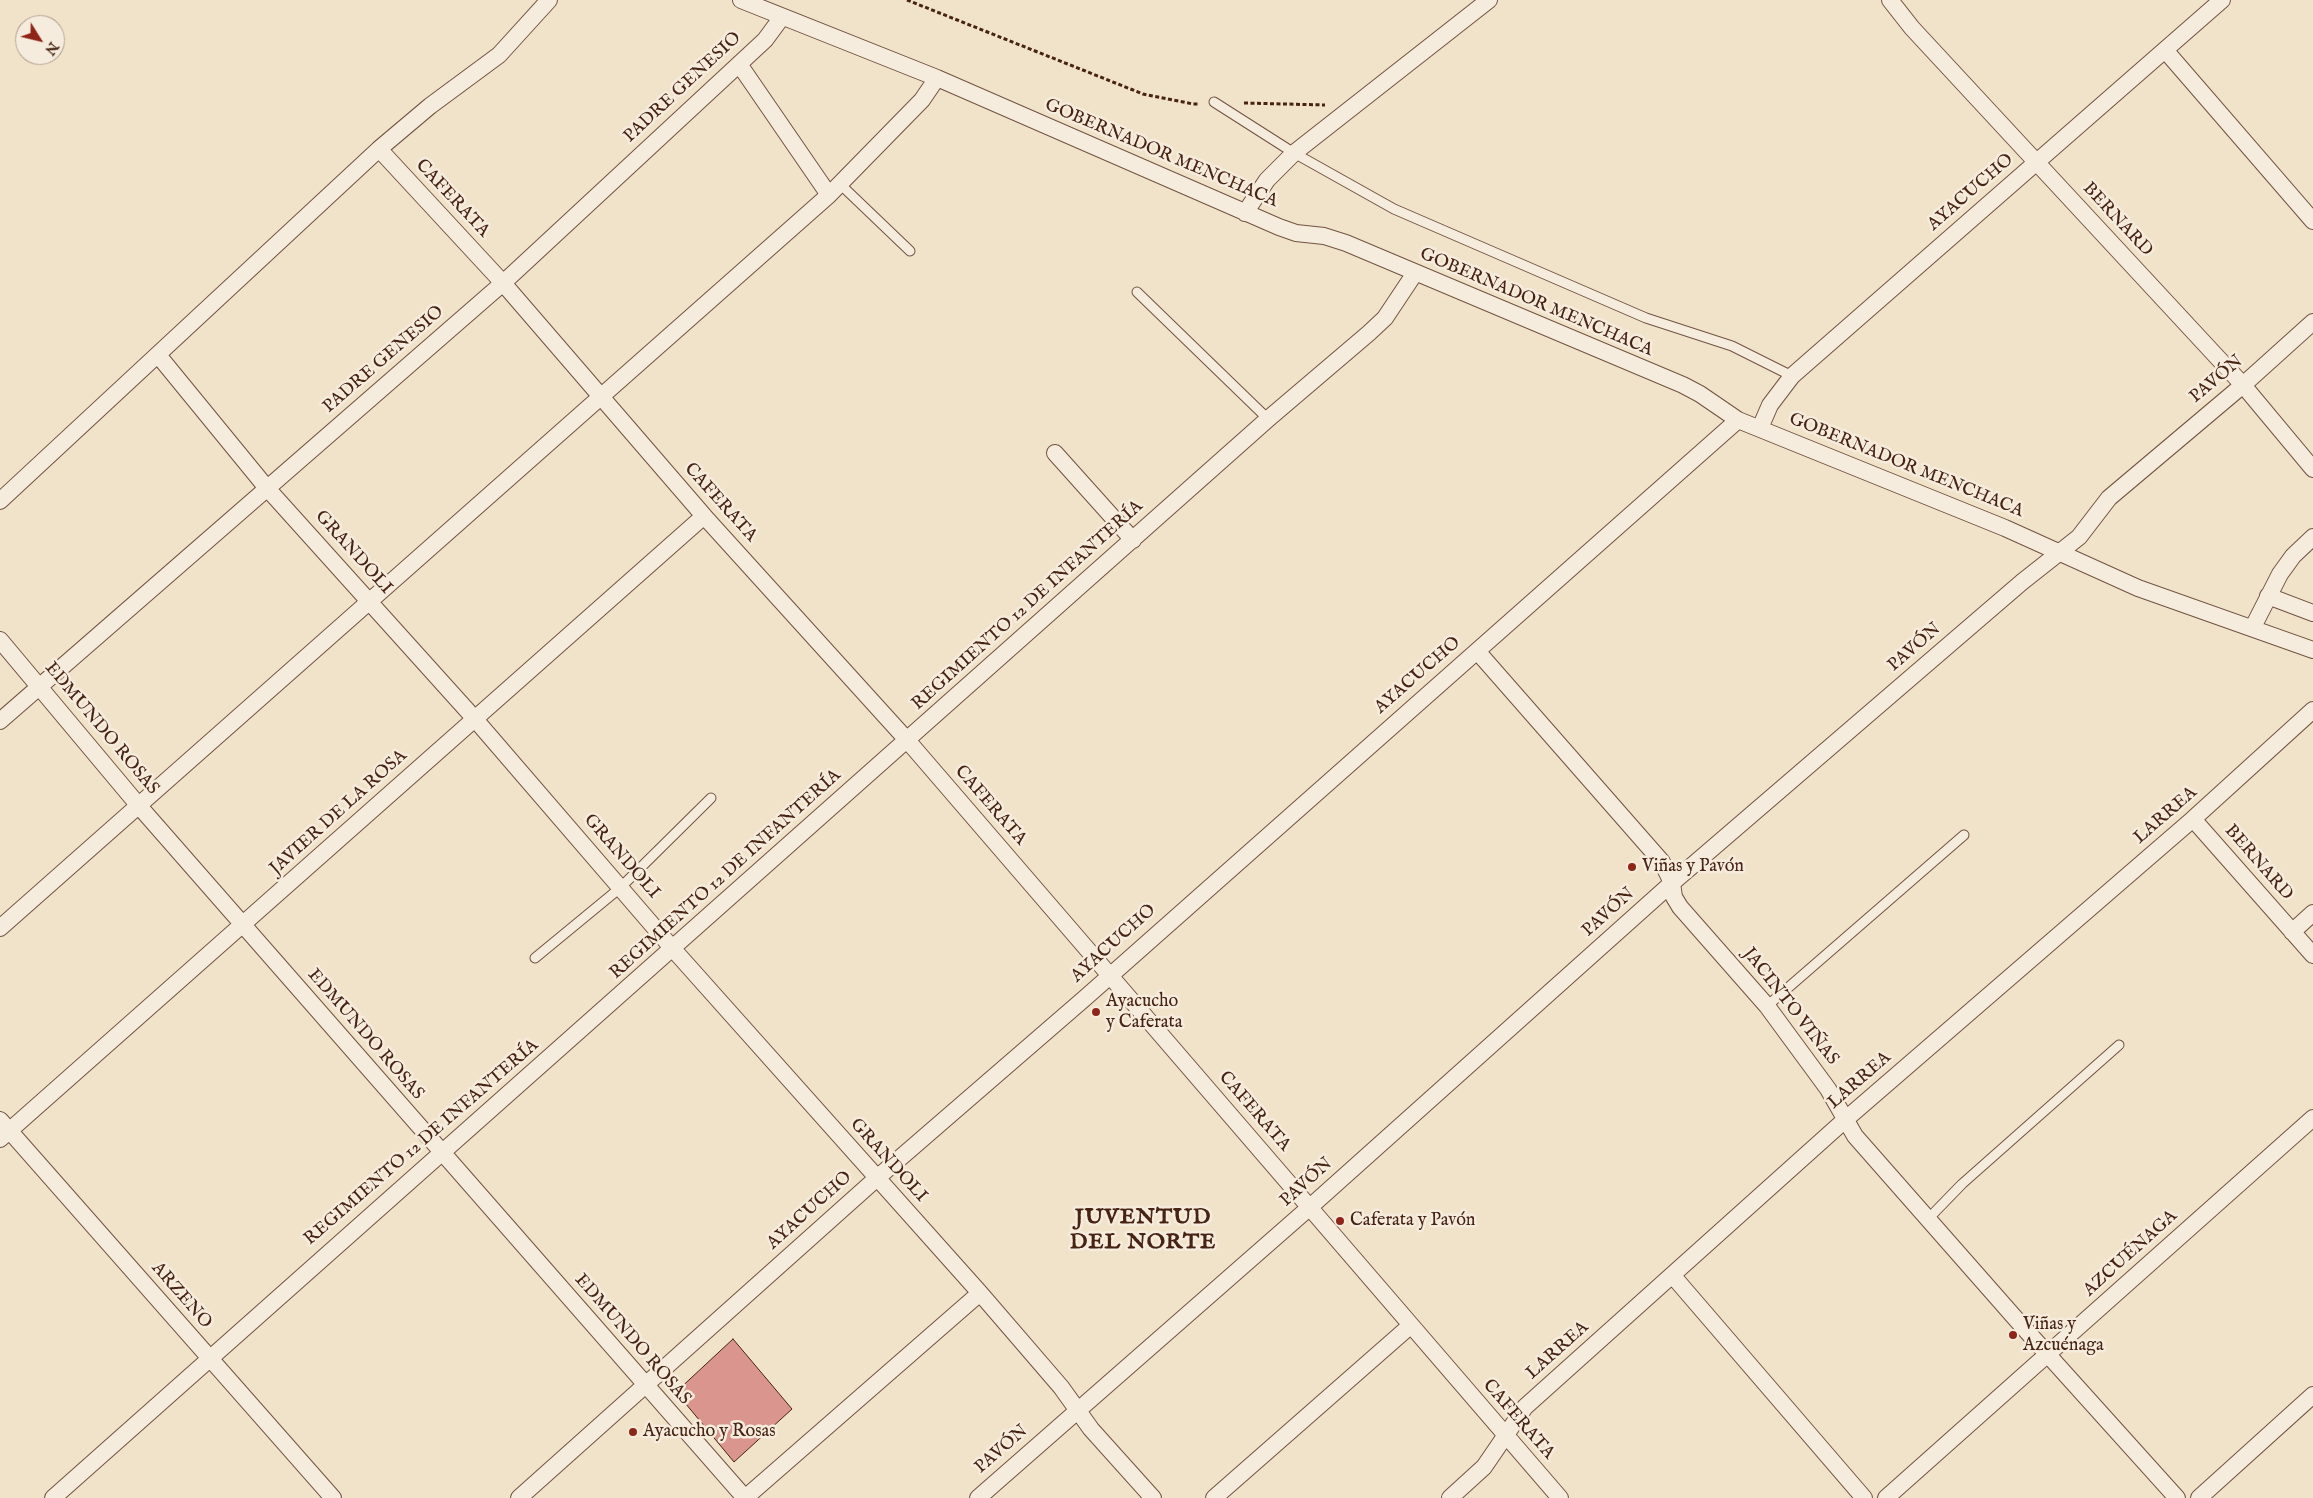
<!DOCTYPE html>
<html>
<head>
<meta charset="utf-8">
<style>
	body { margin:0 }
	#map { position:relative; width:2313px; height:1498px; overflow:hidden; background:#f1e2ca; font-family:"IM FELL English",serif }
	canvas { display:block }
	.north { position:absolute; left:15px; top:15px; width:50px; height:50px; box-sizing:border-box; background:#f6ecdd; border:1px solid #b09c8c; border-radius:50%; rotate:126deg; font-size:14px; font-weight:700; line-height:20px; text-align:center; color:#462313 }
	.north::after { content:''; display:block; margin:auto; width:18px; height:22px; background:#8f2418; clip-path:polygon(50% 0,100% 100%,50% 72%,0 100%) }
</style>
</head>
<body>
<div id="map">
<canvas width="2313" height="1498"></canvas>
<div class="north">N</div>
</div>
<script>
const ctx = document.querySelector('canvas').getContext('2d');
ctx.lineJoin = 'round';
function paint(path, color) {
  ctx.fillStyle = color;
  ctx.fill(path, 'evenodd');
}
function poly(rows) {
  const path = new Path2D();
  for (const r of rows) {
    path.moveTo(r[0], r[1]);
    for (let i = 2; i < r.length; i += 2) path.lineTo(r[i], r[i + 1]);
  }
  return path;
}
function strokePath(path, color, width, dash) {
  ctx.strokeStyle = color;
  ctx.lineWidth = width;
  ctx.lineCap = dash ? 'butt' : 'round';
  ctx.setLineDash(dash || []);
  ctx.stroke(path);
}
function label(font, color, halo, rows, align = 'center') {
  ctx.font = font + ' "IM FELL English",serif';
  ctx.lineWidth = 5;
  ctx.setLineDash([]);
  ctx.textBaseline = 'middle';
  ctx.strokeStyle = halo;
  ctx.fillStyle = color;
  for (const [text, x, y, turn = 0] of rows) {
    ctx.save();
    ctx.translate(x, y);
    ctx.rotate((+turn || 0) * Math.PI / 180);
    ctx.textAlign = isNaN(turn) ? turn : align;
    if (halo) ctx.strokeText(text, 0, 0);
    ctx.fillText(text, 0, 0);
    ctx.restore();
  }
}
const building = poly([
	[733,1339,792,1409,734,1462,676,1392,733,1339]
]);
paint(building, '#da958e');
strokePath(building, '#462313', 1);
const service = poly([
	[1214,102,1294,153,1394,209,1646,318,1732,346,1792,376],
	[840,184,910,251],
	[1137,292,1268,419],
	[535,958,620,888,711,798],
	[1767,1006,1964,835],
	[1928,1219,1962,1184,2119,1045]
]);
const minor = poly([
	[741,0,937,78,1279,227,1296,233,1324,236,1346,243,1683,385,1700,394,1738,420,2005,528,2138,588,2313,650],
	[1890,0,1912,28,2243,385,2313,469],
	[2165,50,2313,221],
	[739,64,829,195],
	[379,149,503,283,704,516,907,740,1560,1498],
	[1245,213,1267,180,1294,153,1489,0],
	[158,355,266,487,474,718,673,949,980,1293,1061,1387,1091,1429,1153,1498],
	[1760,428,1770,405,1792,376,2222,0],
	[1055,453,1133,540],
	[0,501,379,149,430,106,499,55,549,0],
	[2268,596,2313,613],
	[2253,627,2280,574,2293,556,2313,537],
	[0,640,139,806,745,1498],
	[1477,651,1662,862,1672,883,1674,897,1680,907,1767,1006,1828,1089,1855,1136,2023,1327,2177,1498],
	[0,721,503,283,765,40,782,17],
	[2193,819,2313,955],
	[0,928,829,195,922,100,937,78],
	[2292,932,2313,913],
	[0,1120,333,1498],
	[0,1139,704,516],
	[1673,1276,1864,1498],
	[53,1498,1268,419,1369,333,1385,318,1415,273],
	[519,1498,877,1178,1085,998,1738,420],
	[745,1498,980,1293],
	[978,1498,1310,1207,1672,883,2022,582,2079,537,2109,498,2243,385,2313,322],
	[1214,1498,1410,1326],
	[1450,1498,1484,1467,1525,1407,1846,1119,2193,819,2313,710],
	[1886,1498,2313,1118],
	[2199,1498,2313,1395]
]);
strokePath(service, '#715341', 11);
strokePath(minor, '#715341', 18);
strokePath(poly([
	[907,0,1143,94,1193,104,1200,104],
	[1244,103,1325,105]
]), '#462313', 3, [4, 2.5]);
strokePath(service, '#f6ecdd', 9);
strokePath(minor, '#f6ecdd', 16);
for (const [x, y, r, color] of [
	[1632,867,5,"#8f2418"],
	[1096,1012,5,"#8f2418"],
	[1340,1221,5,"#8f2418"],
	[2013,1335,5,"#8f2418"],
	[633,1432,5,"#8f2418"]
]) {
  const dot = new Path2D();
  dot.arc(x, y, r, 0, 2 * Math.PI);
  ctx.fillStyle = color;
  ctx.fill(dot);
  strokePath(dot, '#f6ecdd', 2);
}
label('18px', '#462313', '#f6ecdd', [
	["PADRE GENESIO",683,88,-43],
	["GOBERNADOR MENCHACA",1161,154,23],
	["AYACUCHO",1971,193,-41],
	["CAFERATA",452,199,47],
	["BERNARD",2117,220,47],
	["GOBERNADOR MENCHACA",1536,303,23],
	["PADRE GENESIO",384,360,-41],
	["PAVÓN",2217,380,-40],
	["GOBERNADOR MENCHACA",1906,466,22],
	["CAFERATA",720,503,48],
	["GRANDOLI",353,553,48],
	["REGIMIENTO 12 DE INFANTERÍA",1028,606,-42],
	["PAVÓN",1915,648,-41],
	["AYACUCHO",1418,676,-41],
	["EDMUNDO ROSAS",101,729,50],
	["CAFERATA",990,806,49],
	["JAVIER DE LA ROSA",339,813,-42],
	["LARREA",2166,816,-41],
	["GRANDOLI",621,857,49],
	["BERNARD",2258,863,49],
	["REGIMIENTO 12 DE INFANTERÍA",726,875,-42],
	["PAVÓN",1609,913,-42],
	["AYACUCHO",1114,944,-42],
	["JACINTO VIÑAS",1790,1007,52],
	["EDMUNDO ROSAS",365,1035,49],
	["LARREA",1860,1081,-41],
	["CAFERATA",1254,1112,49],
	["REGIMIENTO 12 DE INFANTERÍA",422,1143,-41],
	["GRANDOLI",888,1161,48],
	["PAVÓN",1307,1183,-42],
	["AYACUCHO",810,1211,-42],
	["AZCUÉNAGA",2131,1254,-42],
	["ARZENO",181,1296,49],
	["EDMUNDO ROSAS",632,1340,49],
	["LARREA",1558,1351,-42],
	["CAFERATA",1518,1420,49],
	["PAVÓN",1002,1450,-41]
]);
label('18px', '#462313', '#f6ecdd', [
	["Viñas y Pavón",1642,867],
	["Ayacucho",1106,1002],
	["y Caferata",1106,1023],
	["Caferata y Pavón",1350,1221],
	["Viñas y",2023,1325],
	["Azcuénaga",2023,1346],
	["Ayacucho y Rosas",643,1432]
], 'left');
ctx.letterSpacing = '1px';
label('bold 22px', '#462313', '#f6ecdd', [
	["JUVENTUD",1143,1218],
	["DEL NORTE",1143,1243]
]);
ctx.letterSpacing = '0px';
</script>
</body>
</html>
